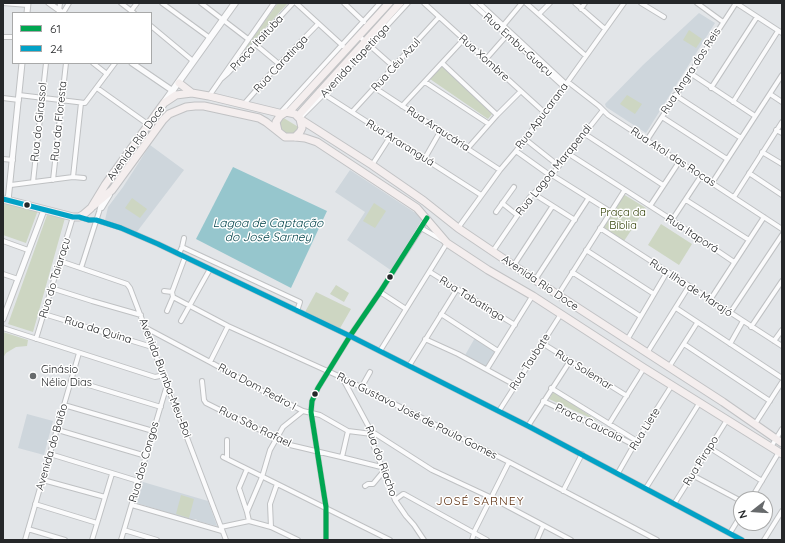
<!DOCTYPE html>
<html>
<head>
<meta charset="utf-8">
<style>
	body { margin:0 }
	#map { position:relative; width:785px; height:543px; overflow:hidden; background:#e2e5e8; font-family:Quicksand,sans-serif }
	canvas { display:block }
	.frame { position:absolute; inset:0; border:4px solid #252729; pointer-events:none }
	.legend { position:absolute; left:12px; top:12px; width:140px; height:52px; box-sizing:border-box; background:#fff; border:1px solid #a8a9a9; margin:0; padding:5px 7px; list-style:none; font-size:12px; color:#252729 }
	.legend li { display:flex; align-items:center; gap:8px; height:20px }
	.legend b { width:20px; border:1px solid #a8a9a9 }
	.north { position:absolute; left:733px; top:491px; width:40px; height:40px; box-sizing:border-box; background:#fff; border:1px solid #a8a9a9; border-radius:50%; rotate:253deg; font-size:11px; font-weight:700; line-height:16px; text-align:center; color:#252729 }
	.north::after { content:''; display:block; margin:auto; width:14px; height:18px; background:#676a6c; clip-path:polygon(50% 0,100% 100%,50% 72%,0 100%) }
</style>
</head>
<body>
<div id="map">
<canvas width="785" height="543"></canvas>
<div class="frame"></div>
<ul class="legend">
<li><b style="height:5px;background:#00a651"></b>61</li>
<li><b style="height:5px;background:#02a2c6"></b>24</li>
</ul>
<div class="north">N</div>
</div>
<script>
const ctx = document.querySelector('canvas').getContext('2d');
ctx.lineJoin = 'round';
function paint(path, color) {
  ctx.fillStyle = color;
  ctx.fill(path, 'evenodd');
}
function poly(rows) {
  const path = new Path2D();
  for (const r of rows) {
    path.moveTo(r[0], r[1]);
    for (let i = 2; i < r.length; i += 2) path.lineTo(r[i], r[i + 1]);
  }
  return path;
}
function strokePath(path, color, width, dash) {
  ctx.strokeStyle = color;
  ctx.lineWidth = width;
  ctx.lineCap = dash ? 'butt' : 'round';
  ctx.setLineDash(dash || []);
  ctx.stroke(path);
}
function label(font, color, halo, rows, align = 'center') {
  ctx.font = font + ' Quicksand,sans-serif';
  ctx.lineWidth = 3;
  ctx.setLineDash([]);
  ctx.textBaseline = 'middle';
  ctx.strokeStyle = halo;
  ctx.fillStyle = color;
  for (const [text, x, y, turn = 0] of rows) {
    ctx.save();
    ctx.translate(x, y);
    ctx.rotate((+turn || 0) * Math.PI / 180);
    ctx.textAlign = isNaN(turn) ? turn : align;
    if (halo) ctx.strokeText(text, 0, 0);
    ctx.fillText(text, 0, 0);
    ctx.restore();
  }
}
paint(poly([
	[699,13,715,23,646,133,606,107,605,104,643,65],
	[150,145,184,170,136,233,105,220,108,207,123,187],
	[350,170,423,218,392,271,347,240,365,212,335,192],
	[476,336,499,350,488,368,464,357],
	[27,414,53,421,44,455,18,448],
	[143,482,208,501,217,526,198,521,196,519,192,520,137,503]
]), '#ced6dc');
paint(poly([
	[278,3,288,3,235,61],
	[689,30,702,39,696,48,683,40],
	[443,65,492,114,488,119,430,79],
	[627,95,642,104,635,114,620,104],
	[282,117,300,128,295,135,287,136,281,130,279,125,279,121],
	[623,194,646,208,624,241,603,227],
	[132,198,147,209,140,218,125,208],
	[3,202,38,210,26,243,3,235],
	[374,203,386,211,375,228,363,221],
	[47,215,65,218,33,332,8,324],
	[661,224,692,244,679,265,648,245],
	[336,285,349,293,344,302,330,294],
	[316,292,351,309,339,330,305,312],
	[3,332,28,340,27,346,16,347,6,353,3,358],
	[554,391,599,422,549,399],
	[181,495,194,499,189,518,176,514]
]), '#cdd6c2');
paint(poly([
	[233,167,327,211,291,288,196,239]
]), '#96c6cd');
const minor = poly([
	[3,3,28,5],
	[121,3,134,13],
	[162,3,210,38],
	[201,3,248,39],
	[296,3,343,46],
	[344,3,364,22],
	[424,3,545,113],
	[472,3,564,87],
	[479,3,566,84],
	[526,3,586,56],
	[575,3,605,29],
	[641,3,664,17],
	[697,3,723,22],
	[736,3,782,33],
	[581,9,585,3],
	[59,11,60,3],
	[131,11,137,3],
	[63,13,69,3],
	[539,14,550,3],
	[151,26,193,61],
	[502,27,522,3],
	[359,36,394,67],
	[3,37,13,37],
	[255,44,279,64],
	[486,59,508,34],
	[93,63,107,74],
	[442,63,497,115],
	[690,73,755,116],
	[221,79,228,73,293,3],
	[425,82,489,124],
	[568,82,599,106,608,115,782,229],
	[97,88,149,125],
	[375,88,500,170],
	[711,88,757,17],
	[319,91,481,195],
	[770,94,782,102],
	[19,95,85,103,115,63],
	[675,95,741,138],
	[209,96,274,3],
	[3,98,19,100],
	[733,102,778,31],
	[244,104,279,64,318,24],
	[402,106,464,39],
	[352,112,439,17],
	[280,113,380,3],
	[302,116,324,94,408,3],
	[662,117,727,159],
	[776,130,782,133],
	[585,134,663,185],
	[525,139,559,166],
	[647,140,736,3],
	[468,148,497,115,520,92],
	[516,151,551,176],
	[762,152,782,164],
	[569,154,672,220,734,262],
	[425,158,441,130],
	[3,159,13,160],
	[372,165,390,137],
	[749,173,782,195],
	[552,175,611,212],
	[73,177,81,103],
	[53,180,66,63],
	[33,182,46,63],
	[712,183,782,75],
	[11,185,73,177,84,178],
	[534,194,575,220],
	[734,197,782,122],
	[686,200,749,240],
	[502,203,517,215],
	[650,206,679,162],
	[102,208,110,195],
	[496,212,514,187],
	[79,217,89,220,96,220,121,228,158,244,350,336,528,426,742,540],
	[672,220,701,176],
	[458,228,500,170,516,151,564,87,624,3],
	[600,228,782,346],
	[3,241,28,250],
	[182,247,300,302,297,311],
	[586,250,654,294],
	[493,251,530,197,551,176,603,110],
	[179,254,182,247,184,238],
	[60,261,127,284,130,288,226,540],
	[514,265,552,207],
	[81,268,99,212,102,200],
	[430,272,515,325],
	[572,272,640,316],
	[3,274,18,279],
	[535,280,588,199],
	[51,288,92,301,141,315],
	[164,291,172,292],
	[380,292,406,309],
	[558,295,624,191],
	[173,297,228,326,343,378,509,462,657,540],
	[710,300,764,217],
	[676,308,782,378],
	[167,311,173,297,172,292,185,257],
	[730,313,782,235],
	[44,314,152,347],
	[441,314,498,351],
	[181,321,210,269],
	[751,327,782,281],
	[3,328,155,377,164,375],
	[146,328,210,362,261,390,303,411,320,415,348,431,372,434],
	[36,339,73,217],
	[425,339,458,354,515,385],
	[627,340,667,272],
	[774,341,782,330],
	[542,343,627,396],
	[684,344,770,401],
	[730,344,743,321],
	[380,351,447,243,421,228],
	[647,353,689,286],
	[210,362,228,326],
	[409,366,457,289],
	[669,367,697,323],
	[487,369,533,295],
	[343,379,371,431,374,447,395,500,406,516,414,525,424,540],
	[72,380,161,407],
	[202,381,204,400,206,403,290,445,341,457,381,467],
	[361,388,370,372],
	[551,388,637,441],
	[543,401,609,432,634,445],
	[64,405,153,431],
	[499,411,561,314],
	[609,424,644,368],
	[755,424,782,382],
	[528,426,570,361],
	[58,430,146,456],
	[371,431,432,470,492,498,571,540],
	[771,447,782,429],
	[710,448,762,481],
	[50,454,138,481],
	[223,457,390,540],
	[342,457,348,431],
	[227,459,227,440],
	[247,469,239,488,247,512],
	[618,473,634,445,672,385],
	[692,475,741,501],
	[43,480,105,497],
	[365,486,368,484,373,484,383,472],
	[646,488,700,402],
	[563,491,582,454],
	[751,499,779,452],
	[395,500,403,494,404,494,487,540],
	[35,504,97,523],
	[674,504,727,420],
	[132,505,222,531],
	[249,521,247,512,262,477,270,450,283,427,303,411],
	[221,527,249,521,271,527,298,540],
	[271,527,270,504,277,484],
	[28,529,65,540],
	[124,530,157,540],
	[730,533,741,515],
	[25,540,79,353],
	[92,540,112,474],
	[121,540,167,385],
	[326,540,326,507,311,412,312,401,318,388,350,336,380,292,427,219],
	[472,540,475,530,509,462],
	[537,540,543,526],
	[764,540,782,511]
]);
const tertiary = poly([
	[49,3,63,13],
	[27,13,28,3],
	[132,63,173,91],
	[8,201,22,63],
	[3,319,44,210]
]);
const secondary = poly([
	[165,101,235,3]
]);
const primary = poly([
	[179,83,192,93],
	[289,112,389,3],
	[298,116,400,3],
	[278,131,276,122,280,116,286,112,295,114,300,119,372,165,424,201,458,228,535,280,723,402,782,443],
	[295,137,300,132,302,128,300,119],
	[3,199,73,217,79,217,84,214,91,208,105,185,164,103,176,95,192,93,209,96,283,114],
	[93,206,112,190,163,120,169,114,186,107,195,106,204,106,259,118,266,122,285,137,295,137,305,138,317,142,417,208,447,243,488,270,533,296,644,368,782,454]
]);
strokePath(minor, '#bfc1c3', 6);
strokePath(tertiary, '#bfc1c3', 7);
strokePath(secondary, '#bfc1c3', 8);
strokePath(primary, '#c1c2c4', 9);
strokePath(minor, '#fbfbfc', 4);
strokePath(tertiary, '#fbfbfc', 5);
strokePath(secondary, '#fbfbfc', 6);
strokePath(primary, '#f4eeee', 7);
strokePath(poly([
	[326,540,326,507,311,412,312,401,318,388,350,336,380,292,427,218]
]), '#00a651', 5);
strokePath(poly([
	[3,199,73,217,79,217,89,220,96,220,121,228,158,244,350,336,528,426,742,540]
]), '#02a2c6', 5);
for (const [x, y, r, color] of [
	[27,205,3.5,"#252729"],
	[390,277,3.5,"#252729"],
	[33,376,4,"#676a6c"],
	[315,394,3.5,"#252729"]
]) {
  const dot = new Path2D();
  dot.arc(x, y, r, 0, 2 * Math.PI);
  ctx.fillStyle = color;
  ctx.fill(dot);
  strokePath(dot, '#fff', 1.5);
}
label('11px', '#252729', '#fff', [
	["Praça Itaituba",257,43,-47],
	["Rua Embu-Guaçu",518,45,42],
	["Rua Xombre",484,58,42],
	["Avenida Itapetinga",355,61,-47],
	["Rua Caratinga",281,64,-47],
	["Rua Céu Azul",396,65,-48],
	["Rua Angra dos Reis",691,71,-57],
	["Rua Apucarana",542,116,-53],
	["Rua da Floresta",59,121,-84],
	["Rua do Girassol",39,122,-84],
	["Rua Araucária",438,129,33],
	["Avenida Rio Doce",136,143,-54],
	["Rua Araranguá",400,143,32],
	["Rua Atol das Rocas",673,157,33],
	["Rua Lagoa Marapendi",554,170,-51],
	["Rua Itaporá",692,234,33],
	["Rua do Taiaraçu",55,278,-73],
	["Avenida Rio Doce",540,283,34],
	["Rua Ilha de Marajó",691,288,33],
	["Rua Tabatinga",472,299,32],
	["Rua da Quina",98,330,17],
	["Rua Taubate",530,362,-57],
	["Rua Solemar",584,370,32],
	["Avenida Bumba-Meu-Boi",165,378,69],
	["Rua Dom Pedro I",257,387,28],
	["Rua Gustavo José de Paula Gomes",417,416,27],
	["Praça Caucaia",589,423,26],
	["Rua São Rafael",255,427,26],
	["Rua Liete",645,429,-58],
	["Avenida do Baião",52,447,-74],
	["Rua do Riacho",381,461,70],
	["Rua Pirapo",701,461,-58],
	["Rua dos Congos",144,462,-74]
]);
label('11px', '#303f05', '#fff', [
	["Praça da",623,213],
	["Bíblia",623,226]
]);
label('11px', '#252729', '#fff', [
	["Ginásio",41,370],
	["Nélio Dias",41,383]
], 'left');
label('italic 12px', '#004249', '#fff', [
	["Lagoa de Captação",268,223],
	["do José Sarney",268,237]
]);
ctx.letterSpacing = '1px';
label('12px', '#5c2e0e', '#fff', [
	["JOSÉ SARNEY",480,501]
]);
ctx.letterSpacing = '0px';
</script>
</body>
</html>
